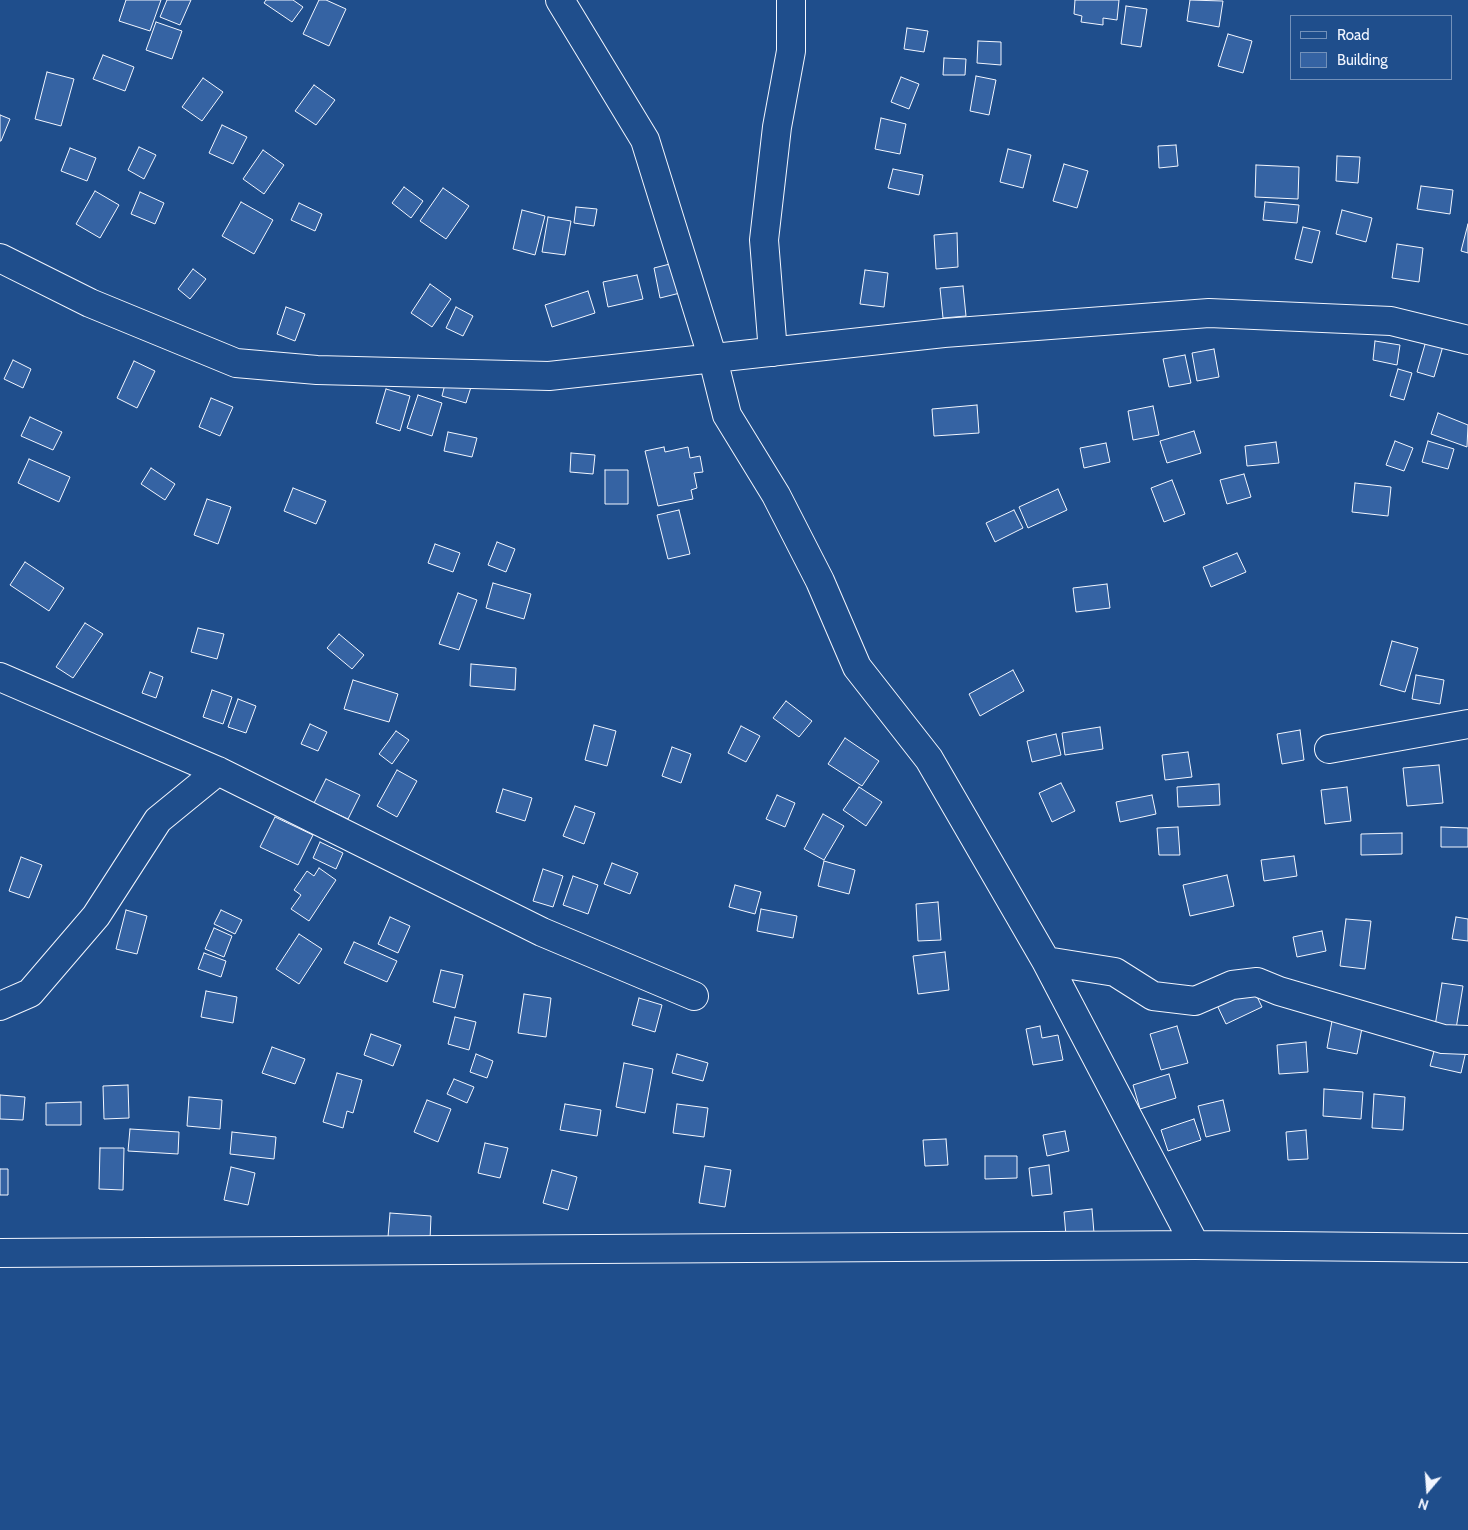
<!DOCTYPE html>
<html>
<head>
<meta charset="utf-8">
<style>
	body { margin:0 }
	#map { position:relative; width:1468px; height:1530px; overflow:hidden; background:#1f4e8c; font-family:Cabin,sans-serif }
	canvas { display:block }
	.legend { position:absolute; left:1290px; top:15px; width:162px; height:65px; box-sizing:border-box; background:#1f4e8c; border:1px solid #7391ba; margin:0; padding:6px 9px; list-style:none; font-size:15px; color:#f2f6ff }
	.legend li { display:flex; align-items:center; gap:10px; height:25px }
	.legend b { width:25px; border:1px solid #7391ba }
	.north { position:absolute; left:1403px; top:1465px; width:50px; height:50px; -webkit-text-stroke:4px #1f4e8c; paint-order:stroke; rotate:198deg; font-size:14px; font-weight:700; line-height:20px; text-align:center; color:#f2f6ff }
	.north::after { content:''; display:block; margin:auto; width:18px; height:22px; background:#f2f6ff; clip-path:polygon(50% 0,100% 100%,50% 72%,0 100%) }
</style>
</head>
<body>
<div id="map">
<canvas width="1468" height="1530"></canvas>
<ul class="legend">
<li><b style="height:6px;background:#1f4e8c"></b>Road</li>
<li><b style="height:14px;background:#3563a3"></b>Building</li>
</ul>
<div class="north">N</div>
</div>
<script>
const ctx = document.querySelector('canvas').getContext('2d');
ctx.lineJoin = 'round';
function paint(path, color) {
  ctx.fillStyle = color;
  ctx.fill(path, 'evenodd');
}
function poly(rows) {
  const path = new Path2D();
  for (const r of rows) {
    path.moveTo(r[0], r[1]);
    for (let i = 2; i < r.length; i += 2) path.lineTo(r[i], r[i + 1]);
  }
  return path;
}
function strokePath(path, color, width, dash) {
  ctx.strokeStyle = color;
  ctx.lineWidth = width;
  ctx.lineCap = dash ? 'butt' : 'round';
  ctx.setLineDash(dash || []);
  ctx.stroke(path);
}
const building = poly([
	[126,0,161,0,150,31,119,21,126,0],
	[167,0,191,0,180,25,160,17,167,0],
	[266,0,293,0,303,7,292,22,264,3,266,0],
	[319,0,326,0,346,9,329,46,303,34,319,0],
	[1075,0,1119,0,1117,20,1103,18,1103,25,1081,22,1082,16,1074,14,1075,0],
	[1190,0,1223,1,1219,27,1187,21,1190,0],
	[1126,6,1147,9,1141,47,1121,44,1126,6],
	[156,22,182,31,172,59,146,50,156,22],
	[907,28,928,31,924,52,904,49,907,28],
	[1228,34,1252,41,1243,73,1218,66,1228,34],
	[978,41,1001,42,1001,65,977,63,978,41],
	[103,55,134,67,125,91,93,79,103,55],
	[944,58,966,59,965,75,943,75,944,58],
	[47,72,74,79,61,126,35,119,47,72],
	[976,76,996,80,989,115,970,111,976,76],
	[901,77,919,84,909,109,891,102,901,77],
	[203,78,223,92,202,121,182,107,203,78],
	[314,85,335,100,316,125,295,111,314,85],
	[0,115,10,119,1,141,0,141,0,115],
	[881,118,906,124,900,154,875,149,881,118],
	[222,125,247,137,233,164,209,153,222,125],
	[1176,145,1178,166,1159,168,1158,146,1176,145],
	[139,147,156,155,144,179,128,170,139,147],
	[70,148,96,158,87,181,61,171,70,148],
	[1008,149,1031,155,1023,188,1000,182,1008,149],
	[263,150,284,165,264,194,243,179,263,150],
	[1337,156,1360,157,1358,183,1336,181,1337,156],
	[1064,164,1088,171,1077,208,1053,201,1064,164],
	[1256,165,1299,167,1298,199,1255,197,1256,165],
	[893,169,923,175,919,195,888,188,893,169],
	[1421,186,1453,190,1450,214,1417,209,1421,186],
	[404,187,423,201,411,218,392,203,404,187],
	[443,188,469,206,446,239,420,221,443,188],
	[95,191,119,205,100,238,76,224,95,191],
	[140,192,164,203,155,224,131,214,140,192],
	[241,202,273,220,254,254,222,236,241,202],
	[1265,202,1299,205,1297,223,1263,220,1265,202],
	[299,203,322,214,315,231,291,220,299,203],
	[576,207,597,209,594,226,574,223,576,207],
	[522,210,545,216,535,255,513,249,522,210],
	[1342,210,1372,218,1366,242,1336,234,1342,210],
	[548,217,571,221,565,255,542,252,548,217],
	[1468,224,1468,253,1461,251,1468,224],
	[1303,227,1320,231,1312,263,1295,259,1303,227],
	[957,233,958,267,936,269,934,235,957,233],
	[1397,244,1423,248,1419,282,1392,278,1397,244],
	[674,263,680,293,660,298,654,268,674,263],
	[193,269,206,279,190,299,178,289,193,269],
	[865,270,888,273,884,307,860,304,865,270],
	[637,275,643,299,608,307,603,282,637,275],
	[430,284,451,299,432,327,411,313,430,284],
	[963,286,966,316,943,318,940,288,963,286],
	[588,291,595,313,552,327,545,305,588,291],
	[286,307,305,314,295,341,277,334,286,307],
	[456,307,473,316,463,336,446,328,456,307],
	[1375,341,1400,345,1397,365,1373,360,1375,341],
	[1426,341,1443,346,1434,377,1417,372,1426,341],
	[1214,349,1219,377,1197,381,1192,353,1214,349],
	[1185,355,1191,383,1169,387,1163,359,1185,355],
	[13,360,31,369,23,388,4,379,13,360],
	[134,361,155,371,137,408,117,398,134,361],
	[1398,369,1412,373,1404,400,1390,396,1398,369],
	[446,380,471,387,466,403,442,396,446,380],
	[386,389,410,396,400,431,376,423,386,389],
	[418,395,442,403,432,436,407,428,418,395],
	[211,398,233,407,220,436,199,427,211,398],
	[977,405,979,433,934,436,932,409,977,405],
	[1153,406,1159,435,1133,440,1128,411,1153,406],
	[1438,413,1468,425,1467,447,1431,434,1438,413],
	[30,417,62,432,53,450,21,436,30,417],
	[1194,431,1201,453,1167,463,1160,441,1194,431],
	[448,432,477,438,472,457,444,451,448,432],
	[1395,441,1413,448,1404,471,1386,465,1395,441],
	[1428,441,1454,449,1448,469,1422,462,1428,441],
	[1276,442,1279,463,1247,466,1245,446,1276,442],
	[1106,443,1110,462,1084,468,1080,448,1106,443],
	[664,447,665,452,688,447,690,458,700,456,703,472,694,473,697,488,691,490,693,499,658,506,645,451,664,447],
	[571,453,595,455,593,474,570,472,571,453],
	[29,459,70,477,59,502,18,483,29,459],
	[151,468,175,484,165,500,141,484,151,468],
	[605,470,628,470,628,504,605,504,605,470],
	[1244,474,1251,497,1227,504,1220,480,1244,474],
	[1172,480,1185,514,1164,522,1151,488,1172,480],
	[1355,483,1391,487,1388,516,1352,512,1355,483],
	[293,488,326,501,316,524,284,511,293,488],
	[1058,489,1067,510,1028,528,1019,507,1058,489],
	[207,499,231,507,218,544,194,535,207,499],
	[679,510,690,554,668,559,657,515,679,510],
	[1014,510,1023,528,995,542,986,523,1014,510],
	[497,542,515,549,506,572,488,565,497,542],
	[435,544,460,553,453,572,428,563,435,544],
	[1237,553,1246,572,1211,587,1203,567,1237,553],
	[25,562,64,588,49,611,10,585,25,562],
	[493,583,531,594,524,619,486,608,493,583],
	[1107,584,1110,608,1076,612,1073,588,1107,584],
	[458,593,477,600,459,650,439,644,458,593],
	[85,623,103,634,73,678,56,667,85,623],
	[198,628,224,634,217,659,191,652,198,628],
	[339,634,364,655,352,669,327,648,339,634],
	[1392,641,1418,648,1405,692,1380,685,1392,641],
	[471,664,516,668,515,690,470,686,471,664],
	[1013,670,1024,691,980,716,969,694,1013,670],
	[150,672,163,677,156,698,142,693,150,672],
	[1416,675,1444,680,1440,704,1412,699,1416,675],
	[353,680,398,694,389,722,344,709,353,680],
	[212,690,232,697,223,724,203,717,212,690],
	[238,699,256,706,246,733,228,727,238,699],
	[786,701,812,721,799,737,773,718,786,701],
	[310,724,327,732,318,751,301,744,310,724],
	[594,725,616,731,607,766,585,760,594,725],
	[741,726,760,736,746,762,728,753,741,726],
	[1100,727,1103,749,1065,755,1062,733,1100,727],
	[1300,730,1304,760,1282,764,1277,734,1300,730],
	[396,731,409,740,392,764,379,754,396,731],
	[1056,734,1061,755,1032,762,1027,741,1056,734],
	[845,738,879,761,862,786,828,764,845,738],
	[672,747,691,754,681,783,662,776,672,747],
	[1188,752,1192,777,1165,780,1162,755,1188,752],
	[1439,765,1443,803,1407,806,1403,768,1439,765],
	[397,770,417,781,397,817,377,806,397,770],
	[326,779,360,795,348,819,314,803,326,779],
	[1061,783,1075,811,1052,822,1039,793,1061,783],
	[1219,784,1220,805,1178,807,1177,787,1219,784],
	[859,787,882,802,866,826,843,810,859,787],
	[1347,787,1351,821,1325,824,1321,790,1347,787],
	[503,789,532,798,525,821,496,812,503,789],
	[777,795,795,803,785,827,766,819,777,795],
	[1152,795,1156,814,1120,822,1116,802,1152,795],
	[575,806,595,813,584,844,563,836,575,806],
	[823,814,844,826,824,860,804,849,823,814],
	[275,817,313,835,298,865,260,847,275,817],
	[1178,827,1180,855,1159,855,1157,828,1178,827],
	[1441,827,1468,828,1468,847,1441,847,1441,827],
	[1402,833,1402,854,1361,855,1361,834,1402,833],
	[320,842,343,853,336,869,313,858,320,842],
	[1294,856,1297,876,1264,881,1261,860,1294,856],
	[21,857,42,865,29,898,9,891,21,857],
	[824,861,855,870,849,894,818,886,824,861],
	[612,863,638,873,630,894,604,884,612,863],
	[319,868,336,880,309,921,291,909,301,895,294,890,307,871,314,876,319,868],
	[543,869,563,876,553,907,533,901,543,869],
	[1227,875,1234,906,1190,916,1183,885,1227,875],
	[573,876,598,885,588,914,563,905,573,876],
	[735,885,761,892,755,914,729,907,735,885],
	[938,902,941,940,918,941,916,904,938,902],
	[761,909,797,916,793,938,757,931,761,909],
	[126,910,147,916,137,954,116,949,126,910],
	[221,910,242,920,235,934,214,924,221,910],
	[390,917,410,926,398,953,378,944,390,917],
	[1456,917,1468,919,1468,941,1452,939,1456,917],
	[1346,919,1371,921,1365,969,1340,966,1346,919],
	[214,928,232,936,224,957,205,949,214,928],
	[1322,931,1326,951,1297,957,1293,937,1322,931],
	[299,934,322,949,299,984,276,969,299,934],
	[354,942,397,961,387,982,344,963,354,942],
	[945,952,949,990,918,994,913,956,945,952],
	[204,953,226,961,221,977,198,969,204,953],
	[441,970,463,975,455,1008,433,1002,441,970],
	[1442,983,1463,986,1456,1029,1435,1026,1442,983],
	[1252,986,1262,1007,1226,1024,1216,1003,1252,986],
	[206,991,237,997,233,1023,201,1017,206,991],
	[524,994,551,998,546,1037,518,1033,524,994],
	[639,998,662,1005,655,1032,632,1025,639,998],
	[455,1017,476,1022,469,1050,448,1044,455,1017],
	[1332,1021,1362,1028,1357,1054,1327,1048,1332,1021],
	[1040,1026,1042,1038,1058,1035,1063,1060,1033,1065,1026,1029,1040,1026],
	[1177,1026,1188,1063,1161,1070,1150,1034,1177,1026],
	[371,1034,401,1045,393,1066,364,1055,371,1034],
	[1306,1042,1308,1072,1279,1074,1277,1045,1306,1042],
	[1436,1044,1466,1051,1461,1073,1430,1066,1436,1044],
	[272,1047,305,1059,295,1084,262,1073,272,1047],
	[476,1054,493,1061,487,1078,470,1072,476,1054],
	[677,1054,708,1063,703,1081,672,1073,677,1054],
	[624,1063,653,1069,645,1113,616,1107,624,1063],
	[337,1073,362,1080,353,1113,347,1111,343,1128,323,1122,337,1073],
	[1169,1074,1176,1098,1140,1109,1133,1085,1169,1074],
	[454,1079,474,1087,467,1103,447,1094,454,1079],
	[128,1085,129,1118,104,1119,103,1086,128,1085],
	[1324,1089,1363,1092,1361,1119,1323,1116,1324,1089],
	[1374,1094,1405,1097,1403,1130,1372,1128,1374,1094],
	[0,1095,25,1097,23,1120,0,1119,0,1095],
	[189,1097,222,1100,220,1129,187,1126,189,1097],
	[427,1100,451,1109,438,1142,414,1132,427,1100],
	[1223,1100,1230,1131,1206,1137,1198,1106,1223,1100],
	[81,1102,81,1125,46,1125,46,1103,81,1102],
	[565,1104,601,1110,597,1136,560,1130,565,1104],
	[677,1104,708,1108,704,1137,673,1133,677,1104],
	[1194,1119,1201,1140,1168,1151,1161,1130,1194,1119],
	[130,1129,179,1132,178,1154,128,1151,130,1129],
	[1306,1130,1308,1159,1288,1160,1286,1132,1306,1130],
	[1065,1131,1069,1151,1047,1156,1043,1135,1065,1131],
	[232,1132,276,1137,274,1159,230,1154,232,1132],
	[946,1139,948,1165,925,1166,923,1140,946,1139],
	[485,1143,508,1148,500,1178,478,1173,485,1143],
	[100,1148,124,1148,123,1190,99,1189,100,1148],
	[985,1156,1017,1156,1017,1178,985,1179,985,1156],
	[1049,1165,1052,1194,1032,1196,1029,1168,1049,1165],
	[705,1166,731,1170,725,1207,699,1203,705,1166],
	[231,1167,255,1173,248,1205,224,1200,231,1167],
	[0,1169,8,1169,8,1195,0,1195,0,1169],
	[552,1170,577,1177,568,1210,543,1203,552,1170],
	[1092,1209,1094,1233,1066,1236,1064,1212,1092,1209],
	[390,1213,431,1216,430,1240,388,1237,390,1213]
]);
paint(building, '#3563a3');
strokePath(building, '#f2f6ff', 1);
const minor = poly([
	[560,0,645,140,713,359,727,415,776,495,820,581,857,667,929,759,1046,961,1195,1245],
	[0,258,90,303,236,363,317,370,549,376,944,333,1209,313,1391,321,1468,340],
	[773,352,764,240,777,127,791,51,791,0],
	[0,677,218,771,542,932,694,996],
	[1329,749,1468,724],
	[1046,961,1115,972,1153,996,1195,1001,1232,985,1257,982,1279,991,1443,1039,1468,1040],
	[0,1006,30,993,96,916,158,820,218,771],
	[0,1253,1195,1245,1468,1248]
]);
strokePath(minor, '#f2f6ff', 30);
strokePath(minor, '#1f4e8c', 28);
</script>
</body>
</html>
